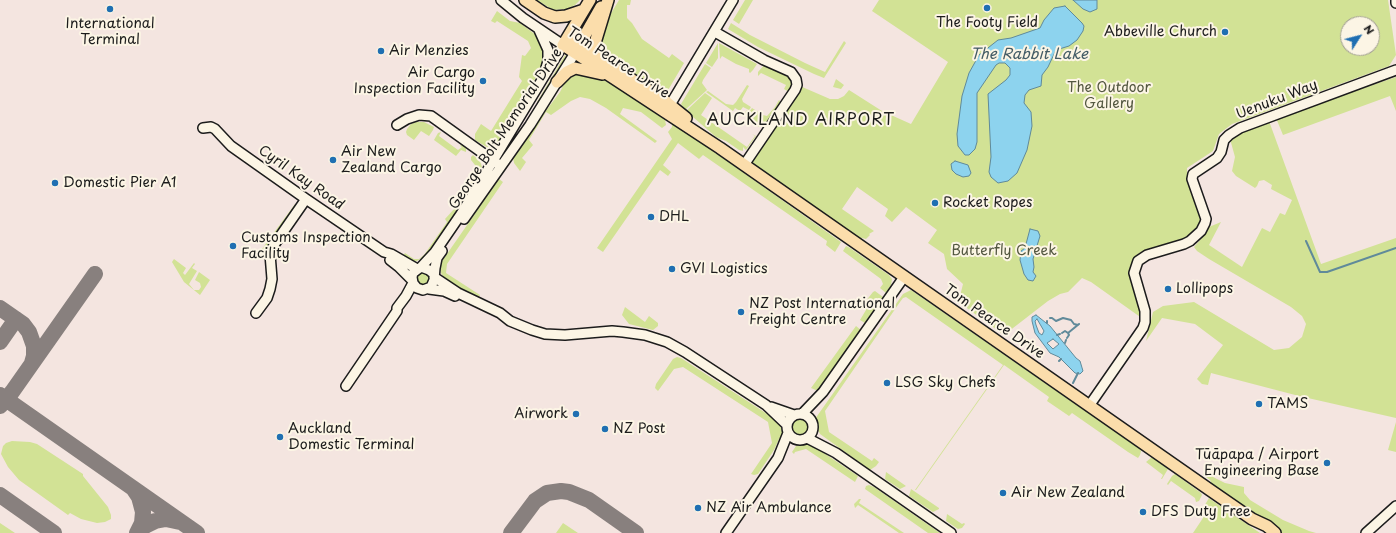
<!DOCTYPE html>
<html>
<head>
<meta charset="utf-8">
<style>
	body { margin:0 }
	#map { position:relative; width:1396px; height:533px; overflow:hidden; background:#f4e5e0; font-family:"Playpen Sans",sans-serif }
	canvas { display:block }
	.north { position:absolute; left:1340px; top:16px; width:40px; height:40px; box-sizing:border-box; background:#fcf5e5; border:1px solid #a29e95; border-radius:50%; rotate:54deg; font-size:11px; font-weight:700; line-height:16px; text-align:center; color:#1c1c1c }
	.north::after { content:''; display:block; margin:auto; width:14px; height:18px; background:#1f6fb2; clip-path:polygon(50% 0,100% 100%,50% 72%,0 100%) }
</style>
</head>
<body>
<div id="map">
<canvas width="1396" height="533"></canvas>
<div class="north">N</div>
</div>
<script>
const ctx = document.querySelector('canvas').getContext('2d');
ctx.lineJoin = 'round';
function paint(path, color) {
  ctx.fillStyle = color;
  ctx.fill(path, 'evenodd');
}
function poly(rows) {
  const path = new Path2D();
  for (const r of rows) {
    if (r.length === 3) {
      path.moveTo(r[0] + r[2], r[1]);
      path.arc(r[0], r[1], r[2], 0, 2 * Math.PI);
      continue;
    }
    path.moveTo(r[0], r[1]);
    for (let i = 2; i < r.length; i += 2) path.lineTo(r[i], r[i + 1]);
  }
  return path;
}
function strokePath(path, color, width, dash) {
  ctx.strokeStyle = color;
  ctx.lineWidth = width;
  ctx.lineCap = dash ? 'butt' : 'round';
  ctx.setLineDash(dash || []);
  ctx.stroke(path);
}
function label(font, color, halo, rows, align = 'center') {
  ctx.font = font + ' "Playpen Sans",sans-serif';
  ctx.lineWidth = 4;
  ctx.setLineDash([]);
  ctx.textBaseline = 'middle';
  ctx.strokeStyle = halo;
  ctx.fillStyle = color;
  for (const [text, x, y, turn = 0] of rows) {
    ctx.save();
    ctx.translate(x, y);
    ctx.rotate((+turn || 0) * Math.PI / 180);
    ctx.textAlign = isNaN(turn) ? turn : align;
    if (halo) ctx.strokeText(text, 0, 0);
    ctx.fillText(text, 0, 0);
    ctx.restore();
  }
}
paint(poly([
	[537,0,580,0,575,5,567,9,553,10],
	[619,0,631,0,630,5,627,5,627,18,632,23,642,39,669,58,672,54,684,63,664,97,608,59,601,49,599,39,604,25],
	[745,0,753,0,739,24,733,20],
	[879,0,1388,0,1396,55,1389,66,1232,124,1219,134,1213,151,1187,168,1187,181,1201,218,1197,229,1185,239,1141,252,1132,262,1130,277,1143,319,1091,282,1082,278,1068,292,1060,294,1048,301,1004,335,960,303,959,300,963,284,947,269,944,254,928,243,937,230,906,207,892,222,885,216,888,209,857,187,842,209,874,231,869,234,870,235,866,239,862,238,859,240,750,162,800,86,830,99,838,99,844,96,849,90,882,111,911,124,948,62,872,11],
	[1348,24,1372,24,1372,48,1348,48],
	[497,11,510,21,520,23,540,38,546,60,523,100,518,113,496,147,490,149,475,140,475,134,481,124,491,131,522,81,519,77,522,55,525,56,531,48,528,41,497,21,495,23,491,21],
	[731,23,750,35,805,63,825,72,844,41,846,43,824,78,814,74,758,47,728,29],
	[718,43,718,58,712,67,706,63],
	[719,43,757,64,753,70,750,73,749,72,749,69,736,64,722,56,720,59],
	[565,55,566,56,564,63,539,104,537,102],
	[705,64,711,68,703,80,702,83,707,90,685,110,681,104],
	[765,64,789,75,792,83,789,92,784,89,786,85,761,73,758,76,758,72],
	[576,73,598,78,608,82,662,116,665,120,666,125,662,128,641,112,623,108,620,114,657,141,655,143,606,108,590,99,580,97,571,101,551,115,546,112,529,140,533,145,522,158,526,162,520,171,514,163,513,157,515,152,560,92,564,84],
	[1396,77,1396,111,1390,96,1283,135,1276,118],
	[836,79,844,85,841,89,833,87],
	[747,85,749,86,742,99,743,102,751,107,749,110,743,107,740,111,735,108,733,111,706,92,708,91,726,104,733,105,736,102],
	[705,93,712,98,701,115,747,147,755,136,752,134,756,136,746,150,743,147,743,151,739,150,726,141,716,137,686,111],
	[779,100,780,101,780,103,763,127,758,127,758,124,744,114,747,110,749,112,752,108,763,115,767,116,775,107],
	[1269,121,1321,264,1396,238,1396,418,1299,396,1211,373,1208,385,1202,384,1197,379,1223,345,1195,324,1162,318,1146,341,1153,312,1163,306,1194,302,1274,350,1289,348,1302,337,1306,324,1302,316,1291,307,1209,259,1197,251,1194,247,1201,239,1209,227,1221,222,1209,245,1242,267,1262,228,1270,232,1280,213,1285,215,1292,200,1271,189,1272,185,1264,180,1259,181,1257,186,1255,188,1236,176,1232,171,1235,157,1230,139,1245,129],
	[416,122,424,122,434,127,433,130,429,136,421,131,414,140,407,135,406,132,407,129,411,124],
	[672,122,841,242,835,252,826,245,827,241,703,155,699,159,678,143,663,165,671,172,668,176,660,170,603,252,597,248,672,139,668,132,672,127],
	[441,132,439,136,458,150,462,147,460,146,462,144,466,147,466,152,461,150,456,156,434,140,438,133],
	[473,155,480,161,482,167,453,216,429,253,417,261,413,262,403,256,405,253,414,259,419,259,424,255,447,222,445,219,455,208,459,202,460,195,463,196,479,170,471,160,471,157],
	[499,179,503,182,447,264,446,273,480,295,478,299,457,288,447,282,441,273,440,264],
	[295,204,297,205,267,250,263,252,262,249],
	[846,246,850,248,889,275,892,279,891,285,886,293,880,288,883,284,881,279,843,251],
	[174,259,186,268,183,273,185,275,194,263,195,264,192,268,197,271,189,284,194,290,199,290,201,287,200,283,195,280,199,272,210,280,200,295,184,282,172,262],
	[420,272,425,272,431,277,429,284,420,286,416,280,417,275],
	[911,290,1140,449,1141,451,1140,455,1138,458,1128,452,1072,413,1069,416,1047,401,1049,397,1004,365,916,490,915,490,1003,365,906,297,903,298,900,302,825,411,829,432,872,461,874,458,879,462,876,466,870,470,820,434,816,426,815,419,903,294],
	[875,291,883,297,865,323,860,320,866,310,861,307,873,292],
	[625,307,645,322,649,316,658,323,658,326,653,330,629,324,622,315],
	[856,326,861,330,818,391,811,388],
	[677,357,681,358,775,419,780,425,783,435,779,439,774,450,758,474,754,475,751,474,772,443,768,422,683,367,674,369,658,391,655,388,656,384,673,359],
	[800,427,9],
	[1396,422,1396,452,1388,450],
	[12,441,30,442,37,444,83,474,83,476,108,507,111,515,111,519,105,522,97,523,81,519,70,513,68,515,19,480,8,467,1,454,3,446,6,443],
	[804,444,812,445,858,476,855,482,806,449,795,452,794,454,792,452,796,446],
	[1152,457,1168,469,1162,479,1161,479,1163,475,1146,462],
	[1205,470,1213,477,1225,483,1244,487,1244,493,1250,500,1283,520,1309,531,1316,533,1280,533,1212,484,1210,480,1203,475],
	[886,472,906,486,900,489,885,479],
	[1175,474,1201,493,1202,495,1199,501,1196,502,1195,498,1171,481,1168,485,1167,484,1172,476],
	[869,485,874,487,940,533,928,533,865,489,866,486],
	[911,489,939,508,939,509,933,512,909,496],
	[1209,498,1213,501,1260,533,1193,533,1207,512,1203,508],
	[859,499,861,499,859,503,904,533,899,533,858,505,855,508,854,504],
	[947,514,962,524,964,523,965,524,962,528,958,529,946,521],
	[0,523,15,533,0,533],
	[563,523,578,533,556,533]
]), '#d2e295');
const water = poly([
	[1073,0,1097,0,1097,9,1090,12,1083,9,1073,0],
	[1065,6,1082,23,1084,26,1083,31,1077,40,1069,46,1056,50,1048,67,1042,75,1041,86,1029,90,1025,95,1024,103,1031,112,1032,126,1027,150,1017,173,1008,181,998,183,991,177,989,172,991,157,988,94,1006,80,1010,75,1010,68,1005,63,999,63,996,65,977,93,977,142,975,149,969,155,965,155,958,146,957,134,962,96,969,73,979,55,998,40,1011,38,1040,28,1044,20,1054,8,1065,6],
	[955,161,968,165,971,173,969,176,963,177,956,174,952,170,951,164,955,161],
	[1030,229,1038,231,1040,236,1033,259,1034,267,1033,272,1036,276,1033,281,1028,280,1024,274,1020,260,1021,251,1025,248,1026,244,1030,229],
	[1036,315,1050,326,1076,358,1080,361,1083,371,1080,374,1075,373,1059,357,1050,353,1035,333,1032,321,1032,317,1036,315],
	[1037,319,1044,331,1042,335,1039,333,1036,325,1035,321,1037,319],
	[1053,339,1059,344,1053,349,1047,343,1053,339]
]);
paint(water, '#8dd3ee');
strokePath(water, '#608a9a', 1);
strokePath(poly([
	[1306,241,1320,272,1327,272,1396,248],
	[1050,318,1052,318,1056,321,1063,318,1071,320,1074,324,1078,325],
	[1047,323,1047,321],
	[1062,333,1065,331,1068,333],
	[1057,335,1060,334],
	[1067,338,1069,335,1068,333,1079,324],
	[1065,343,1066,340],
	[1059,361,1061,359],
	[1073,383,1078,373]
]), '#608a9a', 2);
strokePath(poly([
	[0,308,23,324,29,332,34,346,34,356,32,363],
	[0,342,16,319],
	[0,395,197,533],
	[0,406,12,392,95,274],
	[133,488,139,497,143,512,142,523,137,533],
	[0,495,54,533],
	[138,533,145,526,155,521,166,519,180,522],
	[511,533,535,501,547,493,561,491,569,492,589,500,636,533]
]), '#88807e', 16);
const minor = poly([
	[1396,0,1396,3],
	[539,30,548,50,548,61,546,68],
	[715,32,764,60,791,72,796,79,797,85,795,90,744,165],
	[670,105,733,0],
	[397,125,407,119,419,115,431,116,498,164],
	[203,128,211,127,215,129,231,146,306,199,384,252,391,254,417,269],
	[464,219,530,125,575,53],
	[390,260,399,267,412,280],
	[421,267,435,252,461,214,563,45,523,18,501,0],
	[434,274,429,270,421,267,413,273,412,277,413,283,417,288,423,290,431,287,434,280,435,268,437,258,442,251],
	[434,277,458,293,500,313,510,321,532,330,545,334,565,335,612,331,623,332,645,335,667,342,685,352,766,405,787,425],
	[429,289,444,291,455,296],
	[256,313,267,298,270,289,272,279,270,254,274,245,306,199],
	[346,386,397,311,397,308,406,296,413,283],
	[1089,406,1143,328,1145,322,1145,311,1134,273,1138,261,1147,255,1184,244,1190,241,1201,231,1205,223,1206,219,1192,179,1193,174,1217,158,1221,152,1224,140,1229,135,1240,128,1396,70],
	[771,407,794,415],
	[802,414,823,392,904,277],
	[800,427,13],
	[807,438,836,453,951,533],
	[726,533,778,458,788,433],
	[1366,533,1396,506]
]);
const major = poly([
	[525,0,544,13,555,17,566,16,584,10],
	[590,0,563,45,720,148,1210,490,1252,519,1267,526,1275,533],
	[568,38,665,101,686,118],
	[576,51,601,7],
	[600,59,595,52,595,43,608,0],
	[557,82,567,72,575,68,602,74]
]);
strokePath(minor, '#1c1c1c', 12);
strokePath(major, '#1c1c1c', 14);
strokePath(minor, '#fcf5e5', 9);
strokePath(major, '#fbddab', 11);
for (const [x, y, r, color] of [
	[987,8,4,"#1f6fb2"],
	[110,9,4,"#1f6fb2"],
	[1225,32,4,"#1f6fb2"],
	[381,51,4,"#1f6fb2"],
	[483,81,4,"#1f6fb2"],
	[333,160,4,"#1f6fb2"],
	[55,183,4,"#1f6fb2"],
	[935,203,4,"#1f6fb2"],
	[651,217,4,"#1f6fb2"],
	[233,246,4,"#1f6fb2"],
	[672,269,4,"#1f6fb2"],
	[1168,289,4,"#1f6fb2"],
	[741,312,4,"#1f6fb2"],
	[887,383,4,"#1f6fb2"],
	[1259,404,4,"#1f6fb2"],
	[576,414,4,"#1f6fb2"],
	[605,429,4,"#1f6fb2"],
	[280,437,4,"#1f6fb2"],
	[1327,463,4,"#1f6fb2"],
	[1003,493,4,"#1f6fb2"],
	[698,508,4,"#1f6fb2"],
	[1143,512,4,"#1f6fb2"]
]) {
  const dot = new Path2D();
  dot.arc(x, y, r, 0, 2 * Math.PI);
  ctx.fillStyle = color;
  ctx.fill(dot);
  strokePath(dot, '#fcf5e5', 1.5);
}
label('14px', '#1c1c1c', '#fcf5e5', [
	["The Footy Field",987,23,"center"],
	["International",110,24,"center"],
	["Terminal",110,40,"center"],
	["Abbeville Church",1217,32,"right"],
	["Air Menzies",389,51],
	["Air Cargo",475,73,"right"],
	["Inspection Facility",475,89,"right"],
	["Air New",341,152],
	["Zealand Cargo",341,168],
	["Domestic Pier A1",63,183],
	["Rocket Ropes",943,203],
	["DHL",659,217],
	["Customs Inspection",241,238],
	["Facility",241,254],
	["GVI Logistics",680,269],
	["Lollipops",1176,289],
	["NZ Post International",749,304],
	["Freight Centre",749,320],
	["LSG Sky Chefs",895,383],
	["TAMS",1267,404],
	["Airwork",568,414,"right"],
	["Auckland",288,429],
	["Domestic Terminal",288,445],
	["NZ Post",613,429],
	["Tūāpapa / Airport",1319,455,"right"],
	["Engineering Base",1319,471,"right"],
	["Air New Zealand",1011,493],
	["NZ Air Ambulance",706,508],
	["DFS Duty Free",1151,512]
], 'left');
label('14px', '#1c1c1c', '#fcf5e5', [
	["Tom Pearce Drive",618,63,33],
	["Uenuku Way",1277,100,-21],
	["George Bolt Memorial Drive",506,129,-56],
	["Cyril Kay Road",301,178,35],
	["Tom Pearce Drive",994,322,35]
]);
label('14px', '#535740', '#fcf5e5', [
	["The Outdoor",1109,88],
	["Gallery",1109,104],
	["Butterfly Creek",1004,251]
]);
label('italic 15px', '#445c66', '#fcf5e5', [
	["The Rabbit Lake",1029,55]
]);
ctx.letterSpacing = '1px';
label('16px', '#1c1c1c', '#fcf5e5', [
	["AUCKLAND AIRPORT",801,121]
]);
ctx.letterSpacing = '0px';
</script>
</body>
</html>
